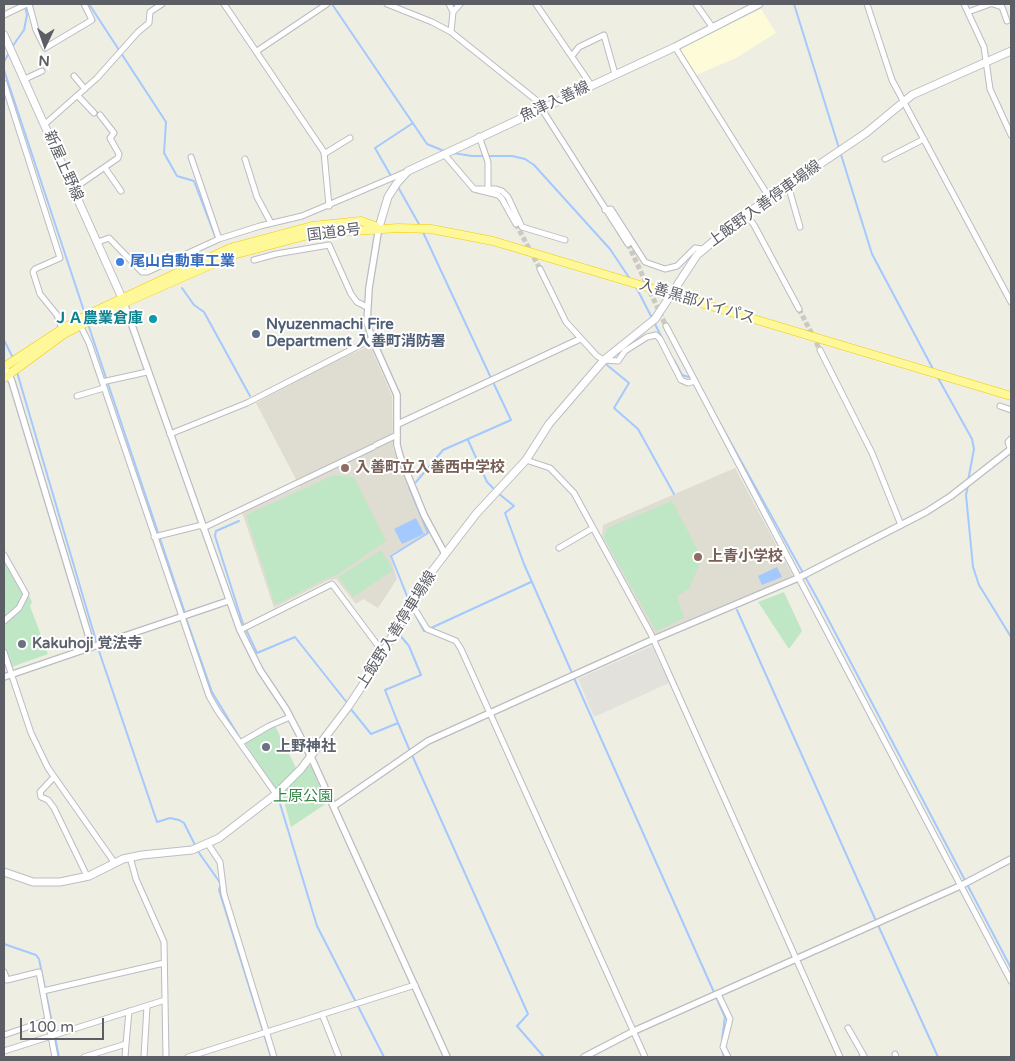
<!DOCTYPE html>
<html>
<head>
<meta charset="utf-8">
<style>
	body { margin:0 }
	#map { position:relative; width:1015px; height:1061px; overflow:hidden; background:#efeee3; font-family:"Varela Round",sans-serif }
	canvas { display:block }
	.frame { position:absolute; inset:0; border:5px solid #5b5e64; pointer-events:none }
	.north { position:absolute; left:20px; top:20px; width:50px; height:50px; -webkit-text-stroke:4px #fff; paint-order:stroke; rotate:183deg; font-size:14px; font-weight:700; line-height:20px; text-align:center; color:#5b5e64 }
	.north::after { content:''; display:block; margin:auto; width:18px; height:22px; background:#5b5e64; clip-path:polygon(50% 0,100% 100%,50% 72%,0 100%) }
	.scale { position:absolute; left:20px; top:1018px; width:84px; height:22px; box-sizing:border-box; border:2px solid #5b5e64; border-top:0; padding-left:6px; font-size:15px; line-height:18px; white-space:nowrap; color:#5b5e64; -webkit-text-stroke:4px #fff; paint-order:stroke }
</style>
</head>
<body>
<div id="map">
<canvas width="1015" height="1061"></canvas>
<div class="frame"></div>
<div class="north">N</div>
<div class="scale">100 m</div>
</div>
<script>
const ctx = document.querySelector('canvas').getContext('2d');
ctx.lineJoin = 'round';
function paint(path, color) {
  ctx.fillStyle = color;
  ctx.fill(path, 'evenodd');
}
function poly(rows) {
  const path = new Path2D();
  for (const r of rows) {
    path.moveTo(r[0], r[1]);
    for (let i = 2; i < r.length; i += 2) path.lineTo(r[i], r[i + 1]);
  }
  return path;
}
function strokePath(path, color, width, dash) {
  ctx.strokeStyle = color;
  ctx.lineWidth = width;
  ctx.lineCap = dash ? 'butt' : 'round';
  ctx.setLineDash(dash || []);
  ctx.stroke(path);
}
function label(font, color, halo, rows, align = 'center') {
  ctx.font = font + ' "Varela Round","Noto Sans JP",sans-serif';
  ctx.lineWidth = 4;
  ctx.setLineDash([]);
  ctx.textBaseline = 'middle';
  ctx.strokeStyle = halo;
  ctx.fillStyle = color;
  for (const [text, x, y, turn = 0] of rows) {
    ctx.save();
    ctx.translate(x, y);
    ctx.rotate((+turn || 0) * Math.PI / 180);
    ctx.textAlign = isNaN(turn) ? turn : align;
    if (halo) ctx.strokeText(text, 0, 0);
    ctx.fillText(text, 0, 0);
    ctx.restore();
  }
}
paint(poly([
	[761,9,776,33,736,58,696,75,679,49]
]), '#fefbd8');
paint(poly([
	[652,646,669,683,594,717,578,679]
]), '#e2e1db');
paint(poly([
	[370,346,392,396,393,449,429,533,390,555,397,579,378,608,363,599,356,604,336,579,329,580,274,608,242,512,300,487,256,403,334,361],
	[735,468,793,576,655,634,602,536,603,525]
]), '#dfddd1');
paint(poly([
	[334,475,354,477,386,541,335,576,327,578,275,605,246,515],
	[672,501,702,558,689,589,677,596,684,618,656,631,604,538,607,528],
	[381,550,393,570,353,597,338,577],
	[4,554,19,575,32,602,30,606,48,654,6,669,4,663],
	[784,592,802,631,789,649,758,602],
	[275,726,297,770,277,791,245,743],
	[307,766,311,766,327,803,291,827,284,801,279,795]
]), '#bfe7c5');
paint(poly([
	[416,518,424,534,402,544,394,529],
	[777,567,782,577,762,585,758,576]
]), '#a3c9ff');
strokePath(poly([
	[89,4,166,122,164,153,177,176,194,181,215,236],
	[332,4,427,144,444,151],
	[794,4,872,254,933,369],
	[12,47,24,30,27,15,25,6],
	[4,62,10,51],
	[4,70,85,314],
	[453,153,472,156,512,156,525,159,534,165,610,249,630,279],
	[395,183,375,148,413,123],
	[398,187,420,226],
	[422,230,491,378],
	[636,287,652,318],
	[182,288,194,305,204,312,250,396],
	[654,322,662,338],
	[88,324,185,613],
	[4,340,13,358],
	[674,360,682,375,692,378],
	[607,365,629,383,614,408,638,429,674,494],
	[17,372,99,651,157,822,170,818,179,820,184,823,195,845],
	[937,376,972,439,974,449,968,481],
	[696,380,818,600,1011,968],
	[468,440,487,482,495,490],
	[416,482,443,450,511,420,493,382],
	[968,485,966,495,973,567,979,585,1011,637],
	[409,487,428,533,391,556,409,601],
	[498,493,514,506,505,513,524,564,572,673],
	[239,521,216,531,215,536,242,621,257,653,295,637,348,704],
	[737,610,876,921],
	[416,616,424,631,427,630],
	[186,618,212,692,241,740],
	[431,628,531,582],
	[574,678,725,1017,722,1040],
	[350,708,371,734,398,723,410,751],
	[398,723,385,690,421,675,409,646,399,634,411,612,414,612],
	[412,755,528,1014,517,1026,544,1057],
	[278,797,317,926,384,1057],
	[197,850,221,884,219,890,271,1057],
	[878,925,938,1057],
	[4,944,36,955,39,959,59,1057],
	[721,1047,724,1057]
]), '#a3c9ff', 2);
strokePath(poly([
	[516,224,540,269],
	[628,244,666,326],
	[799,309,820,350]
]), '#cacac3', 5, [5, 2.5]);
const minor = poly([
	[29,4,36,30,45,48,92,20,84,4],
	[224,4,324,152,329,206],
	[387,4,432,22,451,32,536,100,628,244],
	[449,4,453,12,451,32],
	[536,4,591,85],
	[696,4,713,28],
	[867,4,892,80,1011,302],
	[964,4,984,47,990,89,1011,135],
	[993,4,1002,7,1007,21],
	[453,12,460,4],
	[968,12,990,4],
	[4,15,27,4],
	[675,47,769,197],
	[257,51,327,4],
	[572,56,579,47,604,35,615,74],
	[74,76,85,89],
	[25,79,42,71],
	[4,83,60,258,35,269,33,272,40,294,57,315,62,329],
	[78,96,94,113],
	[45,124,97,78,138,32,149,23,150,12,162,4],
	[479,136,488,162,488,189],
	[324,154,350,138],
	[444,154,474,189,498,195,502,199,516,224],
	[191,157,219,239],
	[245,159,257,197,271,223],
	[885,159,924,139],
	[105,168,121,191],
	[788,185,800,227],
	[73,189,118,158,119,154,110,138,114,133,100,115],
	[474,189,496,189,502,191,508,197,522,227,565,240],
	[605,210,611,209,645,262,665,269,677,266,695,248,702,249],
	[746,214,754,225,799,309],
	[98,242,109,238,142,272,147,272,219,239,260,226,302,216,406,172],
	[254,260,276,254,329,245,351,294,357,302,367,307],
	[540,269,566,322,597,356,604,360,618,361,625,351,647,337,656,335,660,339,681,380,688,383,695,381],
	[79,323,89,343,209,696,217,710,276,794],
	[666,326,1011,981],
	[820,350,872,453,901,525],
	[102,382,147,372],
	[77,396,104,388],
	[1000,406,1011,410],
	[170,434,247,403,372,339],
	[376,445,397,435],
	[1011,451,1008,442,1011,439],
	[526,460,550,468,574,493,651,634,840,1057],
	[203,528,373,447],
	[154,537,202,525],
	[559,548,593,528],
	[4,555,26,594,19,608,4,621],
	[411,603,427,629,456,641,461,649,645,1057],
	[240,630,332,584,382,651],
	[4,652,31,733,48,768,114,862],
	[240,743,269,726,290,717],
	[54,777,40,792,41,797,48,800,54,808,87,876],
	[208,844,220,862,224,894,274,1057],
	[130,857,136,879,164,942,166,1057],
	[4,972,7,980,39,972,55,1057],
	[43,991,164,963],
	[718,994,730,1019,723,1047,728,1057],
	[322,1014,339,1057],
	[848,1028,864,1056,862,1057],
	[4,1035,48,1020],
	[4,1051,165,1000],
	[895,1054,896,1057],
	[84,1057,126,1044,129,1011],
	[125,1057,126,1044],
	[144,1057,147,1006],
	[188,1057,415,985]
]);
const tertiary = poly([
	[379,227,369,288,367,322,372,339,397,395,397,445,400,456,424,515,445,554],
	[123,300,240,630,260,670,286,709,311,757,447,1057],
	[7,371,12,382,92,647,228,601],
	[398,424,580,339],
	[4,677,92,647],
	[334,806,428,741,654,639,798,578,926,512,951,496,1011,449],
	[584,1057,634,1031,960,886,1011,859]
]);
const secondary = poly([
	[4,35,122,298],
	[379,227,388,197,397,183,408,171,675,47,759,4],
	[4,872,33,882,60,882,89,876,123,859,142,855,192,850,219,838,276,794,301,769,348,707,372,671,423,583,476,514,526,460,549,424,604,360,655,319,697,255,746,214,866,133,912,95,1011,51]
]);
const trunk = poly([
	[4,367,62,329,91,313,230,248,312,226,361,221,375,226],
	[4,378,64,334,124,303,233,255,312,234,398,228,431,229,493,241,1011,396]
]);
strokePath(minor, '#bbbcc2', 7);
strokePath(tertiary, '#bbbcc2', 8);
strokePath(secondary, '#bcbec5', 9);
strokePath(trunk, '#f2cb00', 9);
strokePath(minor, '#fff', 5);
strokePath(tertiary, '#fff', 5.5);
strokePath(secondary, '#fff', 7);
strokePath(trunk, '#fff899', 8);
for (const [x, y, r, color] of [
	[120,262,5,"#3f7fe0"],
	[153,319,5,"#0f9aa8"],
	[256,334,5,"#5c6f8a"],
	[345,468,5,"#8d6e63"],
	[698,557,5,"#8d6e63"],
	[22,644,5,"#6b7280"],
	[266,747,5,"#6b7280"]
]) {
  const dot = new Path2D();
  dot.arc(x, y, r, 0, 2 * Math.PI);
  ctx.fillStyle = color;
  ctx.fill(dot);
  strokePath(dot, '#fff', 2);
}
label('15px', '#5b5e64', '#fff', [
	["魚津入善線",555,102,-25],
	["新屋上野線",63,166,66],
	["上飯野入善停車場線",765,204,-36],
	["国道8号",334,233,-7],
	["入善黒部バイパス",697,302,17],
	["上飯野入善停車場線",397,630,-58]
]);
label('bold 15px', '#366cbe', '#fff', [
	["尾山自動車工業",130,262]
], 'left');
label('bold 15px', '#0d838f', '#fff', [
	["ＪＡ農業倉庫",143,319]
], 'right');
label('bold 15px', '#4e5e75', '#fff', [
	["Nyuzenmachi Fire",266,325],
	["Department 入善町消防署",266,342]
], 'left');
label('bold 15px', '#785e54', '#fff', [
	["入善町立入善西中学校",355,468],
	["上青小学校",708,557]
], 'left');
label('bold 15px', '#5b616d', '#fff', [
	["Kakuhoji 覚法寺",32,644],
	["上野神社",276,747]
], 'left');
label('15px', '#328543', '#fff', [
	["上原公園",303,797]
]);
</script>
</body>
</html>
